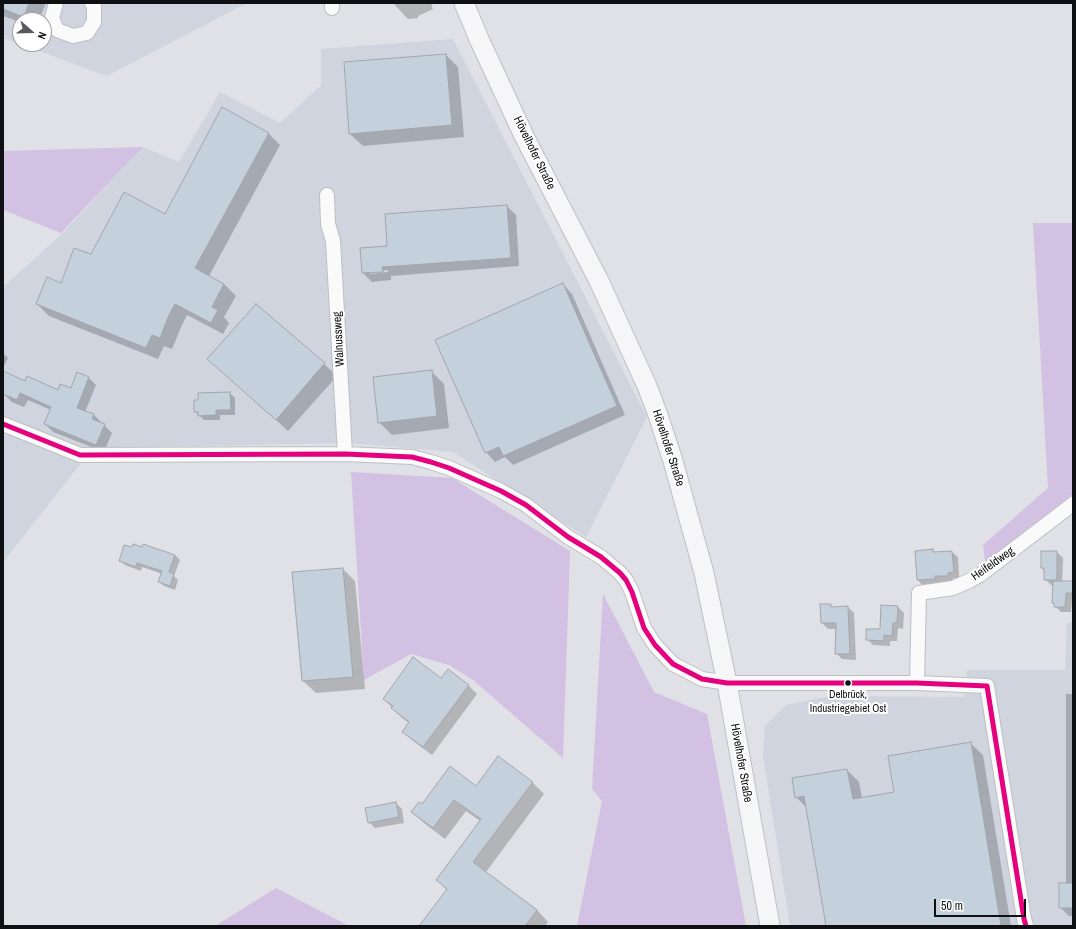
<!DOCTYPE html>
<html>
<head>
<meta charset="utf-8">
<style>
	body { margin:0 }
	#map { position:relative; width:1076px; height:929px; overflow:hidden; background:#dfe1e6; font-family:"Archivo Narrow",sans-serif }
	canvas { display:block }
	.frame { position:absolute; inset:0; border:4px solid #0f1013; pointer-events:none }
	.north { position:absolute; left:12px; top:12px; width:40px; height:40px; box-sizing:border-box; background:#fff; border:1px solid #9f9fa1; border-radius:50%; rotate:110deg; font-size:11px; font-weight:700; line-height:16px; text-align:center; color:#0f1013 }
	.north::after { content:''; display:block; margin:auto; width:14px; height:18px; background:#58595d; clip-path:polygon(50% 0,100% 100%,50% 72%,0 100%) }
	.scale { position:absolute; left:934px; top:899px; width:92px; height:18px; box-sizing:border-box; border:2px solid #0f1013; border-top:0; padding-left:5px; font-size:12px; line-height:14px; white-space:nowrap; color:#0f1013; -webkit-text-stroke:3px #fff; paint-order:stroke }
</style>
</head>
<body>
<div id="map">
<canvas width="1076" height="929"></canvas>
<div class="frame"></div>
<div class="north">N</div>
<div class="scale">50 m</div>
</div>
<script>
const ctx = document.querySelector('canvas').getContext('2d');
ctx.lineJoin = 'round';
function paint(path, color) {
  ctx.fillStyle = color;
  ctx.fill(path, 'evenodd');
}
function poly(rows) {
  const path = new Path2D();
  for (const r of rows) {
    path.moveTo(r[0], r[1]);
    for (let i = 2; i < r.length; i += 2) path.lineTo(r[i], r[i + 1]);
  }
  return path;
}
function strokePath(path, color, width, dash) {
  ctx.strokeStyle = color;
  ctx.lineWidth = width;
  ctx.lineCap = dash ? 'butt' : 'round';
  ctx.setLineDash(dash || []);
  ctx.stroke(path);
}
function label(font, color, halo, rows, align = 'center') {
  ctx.font = font + ' "Archivo Narrow",sans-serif';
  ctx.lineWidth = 4;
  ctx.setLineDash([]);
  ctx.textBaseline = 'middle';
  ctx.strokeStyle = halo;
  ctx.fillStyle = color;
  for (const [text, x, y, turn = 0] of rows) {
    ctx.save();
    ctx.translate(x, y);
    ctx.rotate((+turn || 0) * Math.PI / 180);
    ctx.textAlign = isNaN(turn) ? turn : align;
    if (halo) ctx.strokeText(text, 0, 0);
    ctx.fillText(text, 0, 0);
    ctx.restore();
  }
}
paint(poly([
	[3,3,247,3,107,76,20,44,44,44,44,20,20,20,20,44,3,38],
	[453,39,647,417,586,537,453,452,347,443,93,448,3,562,3,287,61,235,143,147,179,162,220,92,280,123,321,85,321,49],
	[1073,622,1073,926,790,926,763,756,765,726,786,705,830,696,964,697,967,670,1065,670,1067,623]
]), '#cfd4df');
paint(poly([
	[143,147,61,233,3,210,3,151],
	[1033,223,1073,223,1073,494,985,562,983,545,1048,488],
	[351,472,452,478,570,551,563,758,473,680,449,665,411,654,364,680],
	[603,594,654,692,707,714,746,926,577,926,602,801,592,789],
	[276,888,349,926,215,926]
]), '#d2c1e2');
paint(poly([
	[3,3,46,3,39,20,20,20,20,22,3,16],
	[393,3,431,3,433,9,418,16,418,18,408,19],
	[446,55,458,67,464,137,363,146,350,134],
	[268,133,280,145,209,276,224,284,236,296,224,317,229,323,223,334,187,315,181,327,172,349,164,346,158,359,49,316,37,304,61,284,91,255,165,215],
	[507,206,516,215,519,266,391,276,391,280,372,282,363,273,388,247],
	[388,270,388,272,370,274,370,272],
	[563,284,572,294,625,415,513,465,505,457,495,462,486,452],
	[256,306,324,364,337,376,288,431,209,359],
	[3,353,8,358,3,368],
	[431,371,444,384,449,428,392,435,379,422],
	[3,372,26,382,59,391,71,389,89,378,96,385,85,412,94,415,112,433,104,452,53,432,45,424,51,410,28,400,24,407,12,402,3,393],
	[230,393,235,398,235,415,220,415,220,420,204,420,195,411],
	[933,550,935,553,952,552,958,557,959,578,953,578,953,581,940,582,940,584,923,586,918,580,916,552],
	[1057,552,1063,558,1062,582,1073,582,1073,599,1072,599,1071,612,1061,612,1055,606,1053,603,1053,585,1051,585,1045,579,1045,571,1042,568],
	[175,555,180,560,174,576,178,580,175,590,164,586,159,581,162,574,142,567,141,571,125,565,120,560],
	[343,569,355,581,365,689,316,693,303,681],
	[830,605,834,608,848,607,854,613,856,660,842,659,836,653,837,629,828,629,822,623],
	[898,607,904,613,903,629,898,628,897,641,890,641,890,646,873,645,867,639,881,631],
	[442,680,469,686,477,694,432,755,412,740,403,732,409,723,401,717,384,699],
	[1066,694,1073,694,1073,916,1069,916,1060,907,1066,884],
	[970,743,983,755,1011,926,827,926,807,808,796,797,847,770,859,782,862,798,895,793],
	[532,782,544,794,486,872,537,910,548,922,545,926,422,926,447,890,437,880,480,821,466,811,445,839,424,823,412,812,422,805,477,787],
	[396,803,402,809,404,823,375,828,369,822]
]), '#0003');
const building = poly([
	[3,3,29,3,24,17,3,9,3,3],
	[446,54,452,125,349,134,344,62,446,54],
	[222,107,269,133,195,268,224,284,212,307,218,310,211,323,175,304,169,315,160,338,152,335,146,348,36,304,47,277,61,283,74,248,91,254,124,192,165,214,222,107],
	[507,205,511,258,382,267,383,272,362,273,360,248,387,246,385,214,507,205],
	[563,283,617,406,503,456,499,447,485,453,435,340,563,283],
	[256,304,325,363,276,420,207,359,256,304],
	[432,370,437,416,378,423,373,377,432,370],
	[3,371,25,381,27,376,58,390,60,384,71,388,77,372,89,377,77,408,94,414,92,419,105,424,96,445,44,424,51,407,20,393,17,400,3,394,3,371],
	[230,392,231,410,216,410,216,415,198,416,198,412,194,412,194,400,198,400,198,393,230,392],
	[133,544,142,547,143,544,175,555,169,572,174,574,170,586,158,582,162,571,137,563,136,567,119,561,124,545,132,547,133,544],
	[933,549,933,552,952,551,954,572,948,573,948,576,935,576,935,579,917,580,915,551,933,549],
	[1041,551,1057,551,1057,580,1044,580,1044,568,1041,568,1041,551],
	[343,568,353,677,302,681,292,572,343,568],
	[1053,581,1073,581,1073,593,1066,593,1065,607,1054,607,1054,603,1052,603,1053,581],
	[820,604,831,604,831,607,848,606,850,654,835,654,836,623,821,623,820,604],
	[881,605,898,606,897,623,893,623,892,636,884,635,884,641,866,640,866,629,880,629,881,605],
	[413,657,441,678,448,669,469,685,423,747,402,732,409,722,391,708,393,706,383,699,413,657],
	[971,742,1001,926,826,926,804,796,795,798,792,778,847,769,853,799,894,792,888,756,971,742],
	[498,756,533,782,473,862,537,910,525,926,419,926,447,889,436,880,481,819,454,800,433,828,411,812,419,802,422,804,450,766,476,786,498,756],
	[396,802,399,817,368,823,365,808,396,802],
	[1059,883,1073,883,1073,908,1059,908,1059,883]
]);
paint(building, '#c4d0dc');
strokePath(building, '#a4a6aa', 1);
const minor = poly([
	[56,3,52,18,57,30,73,36,87,33,94,22,94,6,92,3],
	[332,8,332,3],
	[327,195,328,224,333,241,345,454],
	[3,424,80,455,345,454,412,457,431,462,449,468,501,491,526,505,568,537,601,557,620,573,626,580,632,592,644,628,655,645,673,664,702,679,727,683,917,683,987,686,1024,919,1026,926],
	[917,683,919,593,953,588,971,580,980,575,1073,504]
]);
const secondary = poly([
	[464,3,479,39,524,136,599,281,647,386,658,415,673,461,704,573,727,683,770,926]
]);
strokePath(minor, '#bebfc3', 16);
strokePath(secondary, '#bebfc3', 21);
strokePath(minor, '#fafafb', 14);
strokePath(secondary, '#f6f6f9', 19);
strokePath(poly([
	[3,424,80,455,345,454,412,457,431,462,449,468,501,491,526,505,568,537,601,557,620,573,626,580,632,592,644,628,655,645,673,664,702,679,727,683,917,683,987,686,1024,919,1026,926]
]), '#e5007d', 5);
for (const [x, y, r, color] of [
	[848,683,3.5,"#0f1013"]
]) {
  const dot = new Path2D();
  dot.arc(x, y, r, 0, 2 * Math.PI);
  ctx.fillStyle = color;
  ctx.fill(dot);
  strokePath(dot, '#fff', 1.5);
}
label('11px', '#0f1013', '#fff', [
	["Delbrück,",848,695],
	["Industriegebiet Ost",848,709]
]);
label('12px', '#0f1013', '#fff', [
	["Hövelhofer Straße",534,153,64],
	["Walnussweg",339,339,-93],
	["Hövelhofer Straße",668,448,72],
	["Heifeldweg",993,564,-35],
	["Hövelhofer Straße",741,763,80]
]);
</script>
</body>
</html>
